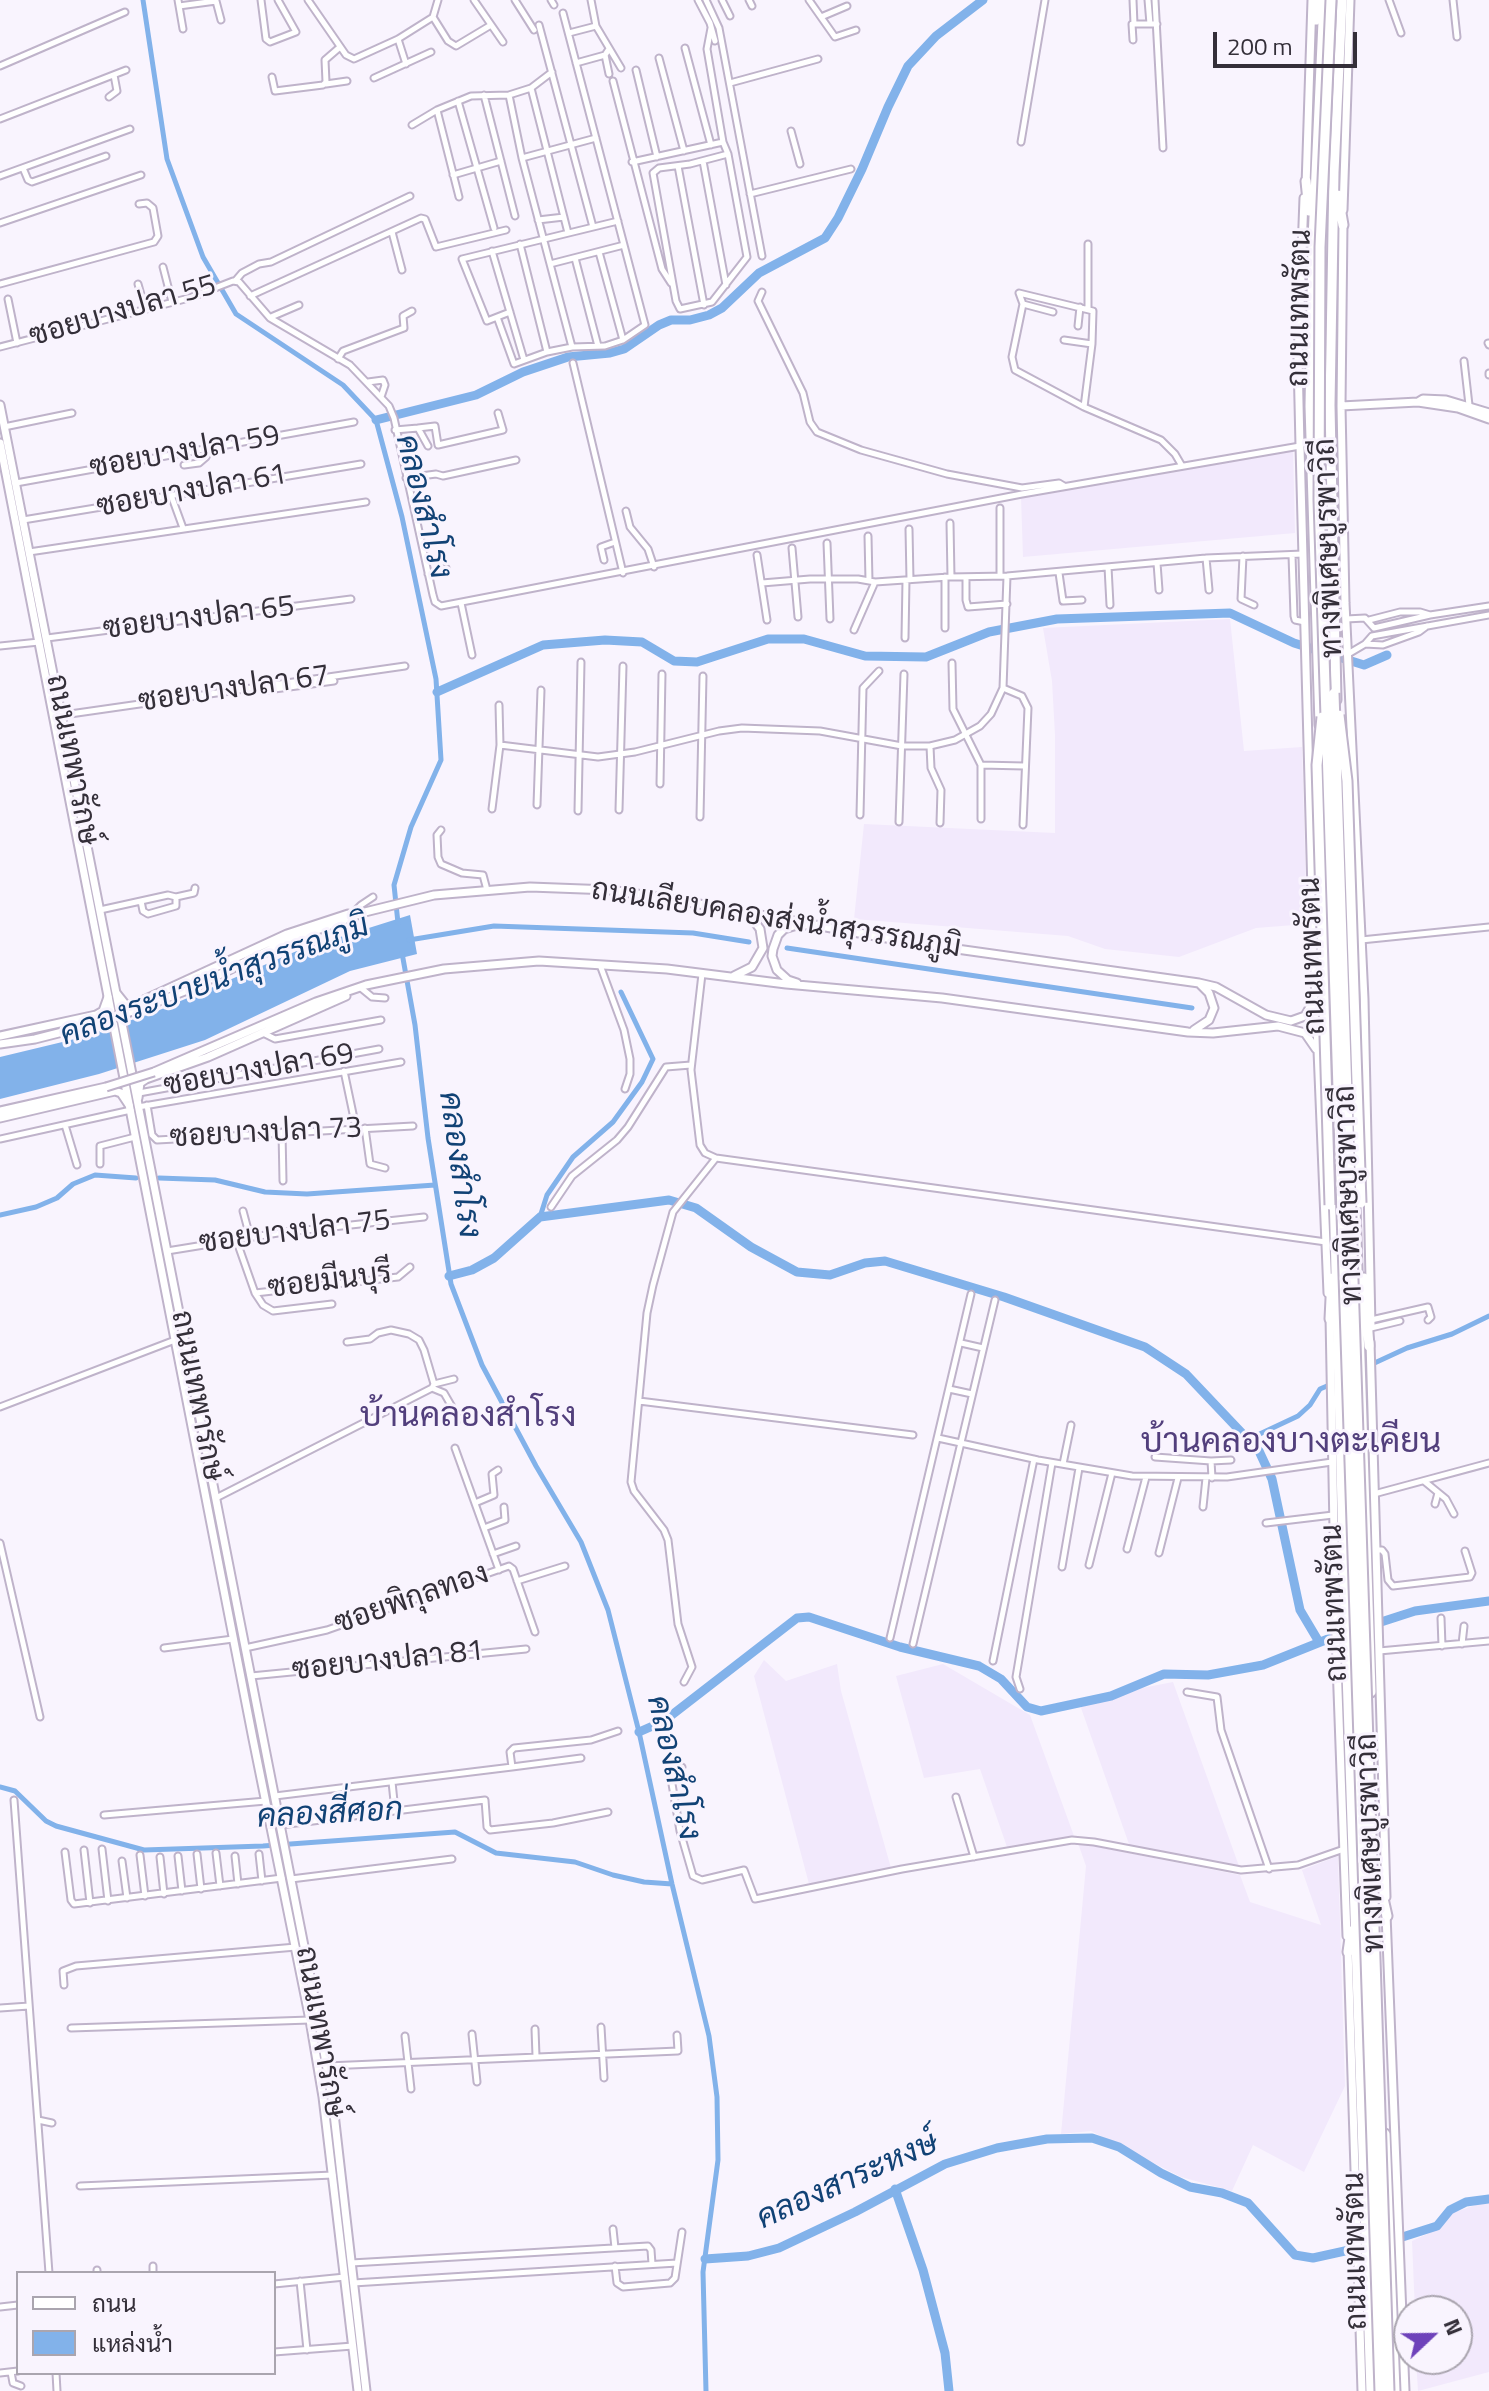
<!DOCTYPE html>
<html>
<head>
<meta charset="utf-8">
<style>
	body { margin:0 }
	#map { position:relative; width:1489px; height:2391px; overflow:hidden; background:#f9f4fe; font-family:"Titillium Web",Sarabun,sans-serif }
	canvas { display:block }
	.legend { position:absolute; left:16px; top:2271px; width:260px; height:104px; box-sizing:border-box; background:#f9f4fe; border:2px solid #aaa5af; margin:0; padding:10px 14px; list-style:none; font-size:24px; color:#342f39 }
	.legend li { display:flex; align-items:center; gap:16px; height:40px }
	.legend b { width:40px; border:2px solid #aaa5af }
	.north { position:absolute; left:1393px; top:2295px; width:80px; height:80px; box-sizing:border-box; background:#f9f4fe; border:2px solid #aaa5af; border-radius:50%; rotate:68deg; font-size:22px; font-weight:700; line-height:32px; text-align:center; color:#342f39 }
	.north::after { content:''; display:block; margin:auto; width:28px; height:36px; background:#6e42ba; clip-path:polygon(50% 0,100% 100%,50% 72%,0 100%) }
	.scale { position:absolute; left:1213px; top:32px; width:144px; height:36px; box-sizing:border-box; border:4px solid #342f39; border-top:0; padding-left:10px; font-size:24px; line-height:28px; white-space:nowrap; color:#342f39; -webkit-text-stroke:6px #f9f4fe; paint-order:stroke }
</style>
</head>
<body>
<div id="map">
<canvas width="1489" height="2391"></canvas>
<ul class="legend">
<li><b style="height:10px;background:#fff"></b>ถนน</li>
<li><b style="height:22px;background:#82b2ea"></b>แหล่งน้ำ</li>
</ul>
<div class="north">N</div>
<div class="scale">200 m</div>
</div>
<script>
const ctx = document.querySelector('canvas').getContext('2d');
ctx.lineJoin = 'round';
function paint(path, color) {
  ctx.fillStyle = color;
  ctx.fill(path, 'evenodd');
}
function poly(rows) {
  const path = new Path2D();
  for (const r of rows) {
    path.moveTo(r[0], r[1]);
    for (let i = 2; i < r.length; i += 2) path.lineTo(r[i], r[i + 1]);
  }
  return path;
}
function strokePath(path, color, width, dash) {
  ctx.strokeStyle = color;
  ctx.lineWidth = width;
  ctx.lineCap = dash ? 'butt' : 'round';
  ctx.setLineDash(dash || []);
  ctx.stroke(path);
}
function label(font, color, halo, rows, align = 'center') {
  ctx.font = font + ' "Titillium Web",Sarabun,sans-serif';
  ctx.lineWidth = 6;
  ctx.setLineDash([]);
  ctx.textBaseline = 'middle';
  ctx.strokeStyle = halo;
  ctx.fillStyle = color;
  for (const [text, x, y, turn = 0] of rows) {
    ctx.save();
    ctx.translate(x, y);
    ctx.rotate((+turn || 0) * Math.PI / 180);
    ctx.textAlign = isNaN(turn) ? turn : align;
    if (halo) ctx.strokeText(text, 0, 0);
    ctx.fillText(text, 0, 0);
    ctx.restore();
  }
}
paint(poly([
	[1293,447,1295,533,1023,557,1021,497,1099,480],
	[1230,619,1244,751,1302,747,1307,924,1256,928,1179,957,1105,949,1068,936,854,919,864,824,1055,833,1055,735,1052,681,1043,628],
	[764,1660,786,1681,837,1664,841,1691,891,1868,809,1884,754,1676],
	[943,1664,1030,1715,1074,1836,1007,1847,980,1769,924,1778,896,1676],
	[1173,1682,1240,1869,1130,1847,1080,1705,1097,1703,1142,1688],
	[1078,1843,1240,1875,1250,1902,1321,1925,1302,1870,1338,1856,1345,2086,1304,2172,1253,2145,1232,2191,1181,2177,1091,2131,1061,2134,1086,1866],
	[1481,2203,1489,2204,1489,2372,1418,2391,1416,2359,1457,2359,1457,2311,1415,2311,1412,2241,1438,2229,1450,2214]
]), '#f2e9fc');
paint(poly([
	[410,915,417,954,350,971,205,1040,99,1074,0,1099,0,1057,79,1038,155,1012,299,950]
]), '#82b2ea');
strokePath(poly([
	[143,0,167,159,203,257,236,314,343,385,376,420,402,517,436,679,441,760,411,827,394,885,398,923],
	[409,940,494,926,693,933,749,942],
	[787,948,1192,1008],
	[402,953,415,1025,428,1138,451,1284,482,1365,536,1466,581,1542,608,1610,639,1732,672,1884,709,2036,717,2097,718,2160,703,2272,706,2391],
	[159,1178,215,1180,265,1192,307,1194,435,1185],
	[0,1215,36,1207,57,1198,73,1184,95,1175,136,1178],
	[540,1217,547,1195,573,1157,613,1122,642,1082,653,1059,621,992],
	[1368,1366,1407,1348,1452,1334,1489,1316],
	[1249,1439,1298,1416,1310,1405,1320,1389,1334,1383],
	[0,1787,15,1791,46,1821,56,1826,144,1850,263,1846,455,1832,496,1853,575,1862,613,1875,644,1882,672,1884]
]), '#82b2ea', 5);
strokePath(poly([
	[376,420,476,395,523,372,568,357,610,353,624,349,659,325,671,320,690,320,709,315,722,308,759,273,825,238,838,218,862,169,888,107,908,66,936,36,983,0],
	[437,692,543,645,605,640,642,642,674,661,697,662,768,639,804,639,865,656,926,657,989,632,1057,619,1230,613,1294,643,1364,665,1387,655],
	[449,1276,472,1270,494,1258,540,1217,669,1200,696,1208,751,1247,797,1272,830,1275,865,1263,885,1261,1004,1297,1145,1347,1186,1374,1259,1451,1272,1479,1300,1610,1319,1642],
	[1381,1622,1415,1611,1489,1601],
	[639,1732,664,1721,797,1618,809,1617,900,1647,979,1666,1001,1679,1027,1707,1041,1711,1111,1696,1164,1674,1208,1675,1263,1665,1333,1637],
	[895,2189,923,2270,945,2353,949,2391],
	[1393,2240,1437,2226,1450,2210,1466,2202,1489,2199],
	[705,2259,748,2256,779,2248,855,2212,945,2164,997,2148,1047,2139,1092,2138,1119,2147,1161,2173,1190,2187,1222,2193,1248,2203,1295,2255,1313,2258,1363,2247]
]), '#82b2ea', 9);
const street = poly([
	[178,0,183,29],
	[261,0,266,39,270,42,296,32,278,0],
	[308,0,346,55,354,59,398,39,433,17,438,0],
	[474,0,503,42],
	[515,0,534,30],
	[551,0,554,5],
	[591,0,596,26,621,68],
	[698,0,710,23,715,41],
	[706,0,719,28,762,256],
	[722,0,730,16],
	[749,0,752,6],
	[809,0,835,37,856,30],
	[1133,0,1134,24],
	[1148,0,1150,24],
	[1155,0,1163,148],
	[1389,0,1401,33],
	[1453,0,1457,37],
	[216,1,221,20],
	[179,6,216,1],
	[433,17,448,41,456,46,491,25],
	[821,17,847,6],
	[539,25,593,227],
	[711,28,707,49,723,142,728,154,747,257,712,302,680,309,676,301,653,173,659,168,690,164,728,154],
	[569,33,596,26],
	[398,39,406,64],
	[1133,40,1132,24,1157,24],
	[685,48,711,145],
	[659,58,684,151],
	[576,63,605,55],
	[0,66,125,12],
	[636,70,657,157],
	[609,74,605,55,609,49],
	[272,77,275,91,323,85,326,82,325,60,340,47],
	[374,78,431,52],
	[613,81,662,269,671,283],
	[730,83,818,59],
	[326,84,347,81],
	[531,88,568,233],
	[484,95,515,216],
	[509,95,522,158],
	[109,97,117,91,114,75],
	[458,101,494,228],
	[437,110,459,197],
	[0,119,126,70],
	[412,125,437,110,471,96,509,95,531,88,552,72],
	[791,131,800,164],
	[1021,142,1045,0],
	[703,161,726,285],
	[632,162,723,142],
	[678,166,704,305],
	[23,168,28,180,32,182,106,156],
	[453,175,501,161],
	[0,176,130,129],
	[750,194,851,169],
	[538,220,564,217],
	[0,223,141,175],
	[392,232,402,270],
	[520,244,547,352],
	[1088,244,1088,309],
	[492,251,524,360],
	[599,252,623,340],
	[575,258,598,346],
	[550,264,624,245],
	[163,267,172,302],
	[236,280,242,273,259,264,271,262,410,196],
	[0,284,154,242,158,236,153,208,147,203,139,204],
	[138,284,145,309],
	[762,292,758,301,803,393,810,422,817,432,861,450,947,474,1022,488,1059,483,1064,486],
	[250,296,421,218,425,219,436,247,506,230],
	[8,299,17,343],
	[1023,304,1019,293,1093,311,1092,344,1084,407],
	[510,312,487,321,462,259,618,221],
	[1053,312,1023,304,1012,357,1015,370,1084,407,1161,440,1175,454,1182,466],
	[271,317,299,305],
	[497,317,514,364,547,352,572,347,605,346,623,340,645,325,563,13],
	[1078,326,1080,307],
	[1064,340,1092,344],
	[1488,343,1489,345],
	[0,347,189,298,233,281,239,282,270,318,350,365,389,406,394,418,433,595,435,602,441,606,1022,494,1300,446],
	[572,347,522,158,596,138],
	[338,359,343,351,404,328,403,316,412,311],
	[1464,361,1469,405],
	[573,363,623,573],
	[1489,373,1489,375],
	[368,382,383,380,385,385,381,397],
	[4,427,72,413],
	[418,428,435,426,438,445,503,430,498,413],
	[395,430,418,428,428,446],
	[184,465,199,463,206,457,209,450],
	[406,478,436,474,443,476,516,460],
	[16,483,354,422],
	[171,495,183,528],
	[626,511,630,527,648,549,654,567],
	[23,520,361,464],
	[950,523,951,577],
	[909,529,910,580],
	[868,536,869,581],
	[827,543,830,619],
	[792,548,798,617],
	[29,552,366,502],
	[757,555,767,620],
	[1292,555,1294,616,1295,620,1305,622],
	[1243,556,1241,599,1254,605],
	[1206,558,1209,590],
	[604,560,601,547,615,542],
	[1157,563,1159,590],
	[1108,567,1110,605],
	[1059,573,1063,601,1082,600],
	[428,574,446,568],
	[1000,576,1000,508],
	[945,577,945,628],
	[966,577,966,600,968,607,1007,604],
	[762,583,810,579,858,579,875,582,949,577,1007,576,1206,558,1303,554],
	[461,603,472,655],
	[1346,619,1365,618,1374,628,1430,615,1489,606],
	[1369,620,1400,612,1420,612,1430,615],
	[854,630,875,582],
	[47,638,351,599],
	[905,638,906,580],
	[1365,644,1383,645,1419,632,1427,626],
	[0,646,39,642],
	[1348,654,1365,644,1372,636,1489,615],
	[952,663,953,709,981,765,981,819],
	[258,688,267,690,334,681],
	[1003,688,1022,696,1028,708,1023,825],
	[63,715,405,666],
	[500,745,598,757,635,752,719,731,742,728,820,731,902,746,930,746,955,740,980,726,991,714,1003,688,1007,576],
	[930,746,931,768,941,790,940,823],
	[981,765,1024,766],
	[660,784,662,674],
	[537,805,541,690],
	[492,809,500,745,499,705],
	[619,810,623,666],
	[578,811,581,662],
	[860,815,863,688,879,671],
	[700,817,703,676],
	[899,822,904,674],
	[441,830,437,835,438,857,441,864,462,873,483,875,487,890],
	[141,901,143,911,148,914,176,906,176,897],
	[100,910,168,895,176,897,194,893,195,888],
	[353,913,361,905,373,897],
	[1361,940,1489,927],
	[600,965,624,1030,630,1059,630,1074,625,1089],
	[702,974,691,1070,700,1145,705,1153,716,1158],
	[361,988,372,997,385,998],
	[263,1033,275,1039,381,1020],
	[344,1071,356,1128],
	[139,1093,379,1049],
	[147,1105,152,1135,157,1140,413,1126],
	[138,1107,401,1062],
	[65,1125,77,1165],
	[365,1128,370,1164,385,1168],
	[282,1132,283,1181],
	[0,1139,131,1110],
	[100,1164,100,1146,135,1137],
	[551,1207,572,1176,617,1140,628,1127,666,1067,691,1065],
	[243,1211,250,1237],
	[236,1239,255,1293,398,1277,410,1267],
	[167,1251,278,1233,424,1217],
	[255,1293,263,1305,273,1311,332,1304],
	[1371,1320,1428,1307,1431,1317,1428,1320],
	[1371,1328,1400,1321],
	[961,1343,983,1348],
	[434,1384,454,1379],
	[432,1388,444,1393,459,1419,468,1417],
	[949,1389,972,1394],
	[639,1401,913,1435],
	[0,1407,175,1340],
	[938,1438,1038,1460,1132,1476,1227,1477,1332,1462],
	[455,1448,499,1570],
	[1155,1457,1211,1461,1212,1478],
	[1211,1461,1231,1460],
	[1063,1464,1071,1425],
	[1424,1481,1446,1499,1454,1514],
	[1374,1494,1489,1463],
	[216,1498,432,1388,434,1384,424,1350,419,1340,409,1334,391,1330,378,1333,370,1339,347,1342],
	[475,1503,494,1495,492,1474,498,1470],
	[1435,1504,1438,1493],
	[1203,1507,1206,1478],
	[1266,1523,1333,1515],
	[484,1528,505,1520,504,1507],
	[0,1543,40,1717],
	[1127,1549,1146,1477],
	[1376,1550,1382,1550,1385,1554,1388,1580,1393,1586,1470,1577,1472,1573,1465,1551],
	[1159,1553,1178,1478],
	[493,1554,516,1546],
	[1089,1565,1112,1473],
	[1062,1567,1079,1468],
	[517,1581,565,1566],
	[1441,1618,1442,1646],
	[890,1638,971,1294],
	[913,1644,995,1300],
	[1462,1644,1464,1626],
	[164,1648,233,1639],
	[245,1648,327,1630,509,1566,513,1569,535,1632],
	[1379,1651,1489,1641],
	[993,1661,1034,1459],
	[251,1676,526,1649],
	[684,1682,692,1667,678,1624,668,1540,664,1530,634,1491,631,1482,647,1313,653,1285,673,1212,716,1158,1326,1242],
	[1020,1689,1016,1677,1052,1463],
	[1187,1692,1217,1697,1221,1730,1269,1869],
	[512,1767,581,1758],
	[682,1767,671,1772,672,1784,680,1831,693,1876,702,1880,744,1870,755,1899,902,1869,1072,1840,1094,1842,1241,1870,1298,1865,1344,1849],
	[392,1782,395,1811],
	[275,1796,512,1767,510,1752,514,1748,591,1740,618,1731],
	[956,1797,974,1857],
	[14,1800,49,2273],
	[104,1815,266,1801],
	[280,1825,485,1800,487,1827,490,1830,553,1823,608,1812],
	[102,1849,108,1901],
	[84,1850,90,1903],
	[65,1852,71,1900,74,1904,282,1878],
	[216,1853,220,1886],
	[197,1854,201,1889],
	[259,1854,262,1881],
	[140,1855,145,1896],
	[178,1856,182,1891],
	[235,1856,238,1884],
	[160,1857,164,1894],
	[122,1861,127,1898],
	[291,1879,452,1859],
	[64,1985,63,1971,76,1966,296,1947],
	[0,2008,29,2006],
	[601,2027,604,2078],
	[71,2028,310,2020],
	[535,2029,536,2056],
	[472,2034,477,2082],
	[405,2036,411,2089],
	[327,2066,678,2051,677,2035],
	[38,2120,52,2123],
	[80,2186,333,2175],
	[613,2229,615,2248],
	[351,2263,648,2246,651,2250,652,2264],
	[153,2266,153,2273],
	[615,2266,617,2283,623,2287,670,2283,675,2278,682,2232],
	[97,2270,97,2273],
	[300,2281,307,2350],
	[353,2283,677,2263],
	[274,2284,345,2277],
	[0,2307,18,2305],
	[274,2352,353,2346],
	[11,2372,13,2383,21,2386],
	[0,2373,18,2371],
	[56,2373,57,2391]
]);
const secondary = poly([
	[1316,21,1317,0],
	[1306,186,1312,0],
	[1304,198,1298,359,1300,446,1313,929,1328,1293],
	[1343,210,1350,0],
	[1343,223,1341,406,1345,603,1364,999,1371,1326],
	[1418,402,1423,399,1446,400,1489,413],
	[1341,406,1418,402,1458,408,1489,419],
	[734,976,752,967,763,948,760,929,751,917,742,912],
	[797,983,788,980,777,970,772,956,773,949,778,935,784,929,797,925,805,925],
	[117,994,125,1004,133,1005,287,934,348,914],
	[139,1009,190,989,288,941,365,912,434,895,530,887,610,890,677,900,914,943,1199,983,1216,987,1266,1015,1291,1021,1305,1016,1315,998],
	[1194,1030,1209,1020,1214,1008,1209,993,1200,984],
	[0,1036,96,1015,103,1011,108,997],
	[0,1044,35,1039,94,1024],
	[154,1072,316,1002,366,985,444,969,539,961,667,969,786,984,942,998,1188,1032,1213,1033,1278,1026,1305,1033,1316,1049],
	[138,1098,140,1083,146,1079,208,1057,346,996],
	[0,1111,106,1087],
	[0,1118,115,1091,121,1093,129,1105],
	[1330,1317,1336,1636,1347,1936],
	[1370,1342,1386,1897],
	[1386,1914,1405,2391],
	[1348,1949,1362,2391]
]);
const primary = poly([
	[0,405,319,2022,333,2105,366,2391],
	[0,443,253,1739,310,2020,323,2097,358,2391]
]);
const highway = poly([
	[1306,181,1309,211],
	[1338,195,1343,225],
	[1336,700,1330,405,1334,172,1342,0],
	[1320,725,1310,406,1313,239,1324,0],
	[1353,1147,1371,1692],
	[1334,1191,1344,1583,1371,2391],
	[1364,1278,1369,1346],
	[1330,1319,1332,1278],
	[1375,1863,1387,1916],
	[1348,1952,1351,1931],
	[1385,2134,1395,2391]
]);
strokePath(street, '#bfb3ca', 9);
strokePath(secondary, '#bfb3ca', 11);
strokePath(primary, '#bfb3ca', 11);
strokePath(highway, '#bfb3ca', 13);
strokePath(street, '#fff', 5);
strokePath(secondary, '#fff', 7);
strokePath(primary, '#fff', 7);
strokePath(highway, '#fff', 9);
const secondaryBridge = poly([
	[94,1024,139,1009],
	[106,1087,154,1072]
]);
const highwayBridge = poly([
	[1331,0,1320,247,1319,500,1380,2391],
	[1334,693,1389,2391],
	[1339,715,1347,781,1361,1203],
	[1322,717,1317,765,1330,1205]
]);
strokePath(secondaryBridge, '#bfb3ca', 11, []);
strokePath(highwayBridge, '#bfb3ca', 13, []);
strokePath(secondaryBridge, '#fff', 7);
strokePath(highwayBridge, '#fff', 9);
label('30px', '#342f39', '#f9f4fe', [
	["ถนนเทพรัตน",1301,308,-89],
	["ซอยบางปลา 55",123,312,-16],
	["ซอยบางปลา 59",185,453,-10],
	["ซอยบางปลา 61",192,492,-10],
	["ทางพิเศษบูรพาวิถี",1330,548,-92],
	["ซอยบางปลา 65",199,619,-7],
	["ซอยบางปลา 67",234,690,-8],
	["ถนนเทพารักษ์",71,760,79],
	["ถนนเลียบคลองส่งน้ำสุวรรณภูมิ",776,920,9],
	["ถนนเทพรัตน",1314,956,-92],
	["ซอยบางปลา 69",259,1071,-10],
	["ซอยบางปลา 73",266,1134,-3],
	["ทางพิเศษบูรพาวิถี",1350,1195,-92],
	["ซอยบางปลา 75",295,1233,-7],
	["ซอยมีนบุรี",330,1282,-7],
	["ถนนเทพารักษ์",196,1396,79],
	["ซอยพิกุลทอง",412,1600,-19],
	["ถนนเทพรัตน",1336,1603,-92],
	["ซอยบางปลา 81",388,1662,-6],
	["ทางพิเศษบูรพาวิถี",1372,1843,-92],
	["ถนนเทพารักษ์",319,2032,80],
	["ถนนเทพรัตน",1357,2251,-91]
]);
label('italic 32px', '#114275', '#f9f4fe', [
	["คลองสำโรง",422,507,76],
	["คลองระบายน้ำสุวรรณภูมิ",215,982,-20],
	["คลองสำโรง",458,1165,82],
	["คลองสำโรง",672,1768,77],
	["คลองสี่ศอก",330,1815,-3],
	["คลองสาระหงษ์",848,2182,-24]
]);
label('34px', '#523f7c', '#f9f4fe', [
	["บ้านคลองสำโรง",468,1418],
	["บ้านคลองบางตะเคียน",1291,1444]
]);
</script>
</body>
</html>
